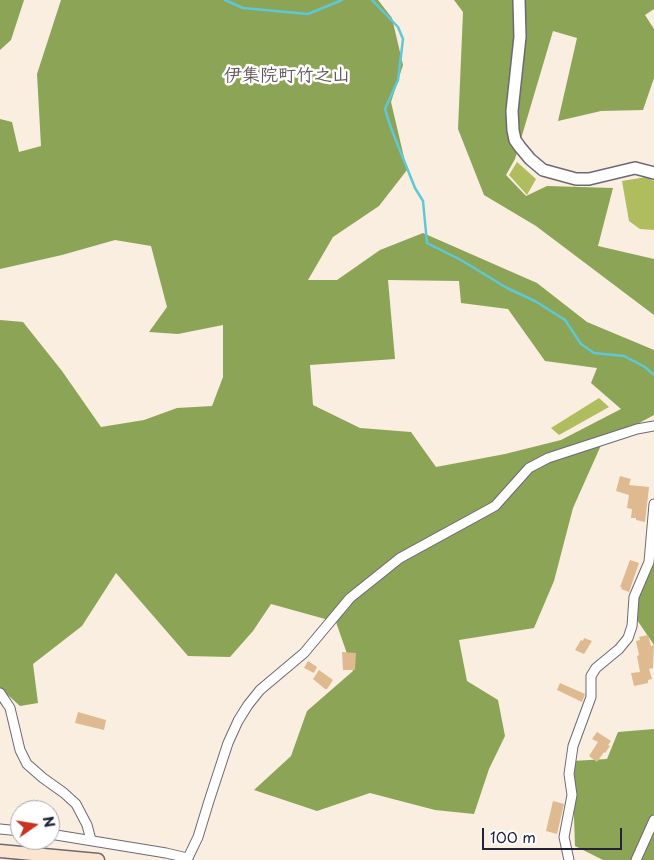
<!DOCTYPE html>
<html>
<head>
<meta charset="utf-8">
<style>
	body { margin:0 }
	#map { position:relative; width:654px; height:860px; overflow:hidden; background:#f9eedf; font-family:"Playpen Sans",sans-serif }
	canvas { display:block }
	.north { position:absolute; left:10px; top:800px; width:50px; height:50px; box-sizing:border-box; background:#fff; border:1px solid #a7a7b1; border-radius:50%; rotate:77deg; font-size:14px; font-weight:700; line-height:20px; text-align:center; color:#22223b }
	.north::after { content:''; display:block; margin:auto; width:18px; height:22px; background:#c8321e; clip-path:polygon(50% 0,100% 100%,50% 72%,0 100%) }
	.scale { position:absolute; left:482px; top:828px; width:140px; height:22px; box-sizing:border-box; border:2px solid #22223b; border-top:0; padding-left:6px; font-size:15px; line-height:18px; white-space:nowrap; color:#22223b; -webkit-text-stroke:4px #fff; paint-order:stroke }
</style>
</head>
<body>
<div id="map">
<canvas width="654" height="860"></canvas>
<div class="north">N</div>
<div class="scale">100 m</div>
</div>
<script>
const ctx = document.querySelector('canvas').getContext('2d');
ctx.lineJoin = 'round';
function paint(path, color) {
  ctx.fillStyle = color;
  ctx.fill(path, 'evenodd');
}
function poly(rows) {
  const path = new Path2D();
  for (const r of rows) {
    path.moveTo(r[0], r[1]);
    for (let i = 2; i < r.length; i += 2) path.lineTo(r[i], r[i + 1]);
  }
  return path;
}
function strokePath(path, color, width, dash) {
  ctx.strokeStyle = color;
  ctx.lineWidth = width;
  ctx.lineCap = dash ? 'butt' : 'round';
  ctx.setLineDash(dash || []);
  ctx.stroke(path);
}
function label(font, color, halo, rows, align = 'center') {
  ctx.font = font + ' "Playpen Sans","Klee One",sans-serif';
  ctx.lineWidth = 5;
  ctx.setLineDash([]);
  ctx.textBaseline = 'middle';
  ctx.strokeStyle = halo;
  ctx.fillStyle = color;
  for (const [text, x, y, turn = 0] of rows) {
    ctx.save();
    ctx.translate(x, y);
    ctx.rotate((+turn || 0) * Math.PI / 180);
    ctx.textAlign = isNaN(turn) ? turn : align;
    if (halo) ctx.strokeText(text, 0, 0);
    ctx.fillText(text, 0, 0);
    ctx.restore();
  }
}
paint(poly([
	[517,162,536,179,527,195,509,175],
	[646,177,654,181,654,230,640,229,629,221,622,181],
	[599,398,609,407,559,435,551,428]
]), '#afbd5f');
paint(poly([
	[0,0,24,0,11,40,0,50],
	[61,0,378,0,392,18,403,65,391,102,407,170,379,206,333,237,308,280,337,280,380,250,423,233,537,283,587,322,654,350,654,415,602,443,573,508,554,581,534,628,459,640,467,681,498,700,505,736,489,769,474,814,435,810,370,793,317,811,254,790,291,756,307,711,353,671,336,622,271,604,253,631,230,657,188,656,116,573,82,626,33,664,38,703,20,706,0,688,0,320,23,322,62,371,101,427,144,420,177,408,212,406,223,377,223,325,178,334,149,332,167,307,151,246,115,240,62,255,0,269,0,119,12,122,19,152,41,146,37,74],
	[388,280,459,281,461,303,508,309,545,361,597,368,591,383,621,409,561,440,505,454,436,467,411,432,360,428,313,405,310,365,395,359],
	[454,0,654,0,654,9,645,15,654,29,654,78,643,110,601,111,558,121,577,38,553,31,515,159,506,175,526,196,547,186,613,188,598,246,654,259,654,315,536,226,484,195,458,129,463,12],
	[654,500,654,645,633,614,647,554],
	[654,729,654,860,603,860,575,846,572,761,607,759,618,732]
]), '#8ba456');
strokePath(poly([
	[225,0,243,8,308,14,342,0],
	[372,0,398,27,403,39,398,80,385,109,391,128,415,188,423,201,427,243,461,260,507,288,535,301,565,320,581,344,594,353,624,356,645,367,654,375]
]), '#5ec8d8', 2.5);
paint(poly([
	[620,476,631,479,629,485,649,487,645,522,636,520,636,518,631,518,632,509,627,508,629,495,616,491],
	[630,560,639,563,629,592,621,589,622,587,620,587],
	[648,635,651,646,654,645,653,668,649,669,652,679,648,680,648,683,634,686,631,673,640,672,637,656,639,655,636,641,640,640,639,637],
	[584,638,592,641,584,654,575,650,581,640,583,641],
	[342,652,356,653,355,670,343,670],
	[308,661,317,667,314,673,304,668],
	[319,670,333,680,327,689,325,689,313,679],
	[560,683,585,694,582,702,557,690],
	[78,712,106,720,104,730,75,723],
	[597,732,611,741,608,745,610,746,605,753,604,752,597,762,589,756,598,742,592,739],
	[553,801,564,804,557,834,546,831]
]), '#dfb990');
const minor = poly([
	[0,693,10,708,20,750,27,764,43,778,64,793,76,804,87,825,91,840],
	[0,829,20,831],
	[50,834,166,853,187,858],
	[187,860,198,837,209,801,228,743,238,721,248,705,260,690,304,653,350,598,400,558,495,506,529,468,548,458,637,429,654,426],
	[569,860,564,837,572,795,569,774,573,746,591,697,591,676,596,668,619,649,628,638,632,626,634,597,649,562,654,504],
	[636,860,654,820]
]);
const tertiary = poly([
	[519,0,520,37,512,111,513,130,515,140,520,147,530,159,543,170,576,179,589,179,635,168,654,173]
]);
const secondary = poly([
	[0,851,98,860]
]);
strokePath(minor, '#6d6974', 11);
strokePath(tertiary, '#6d6974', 14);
strokePath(secondary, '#6d6974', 15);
strokePath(minor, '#fff', 9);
strokePath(tertiary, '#fff', 11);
strokePath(secondary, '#fce5d0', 12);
label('bold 18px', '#645759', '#fff', [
	["伊集院町竹之山",287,76]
]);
</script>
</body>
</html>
